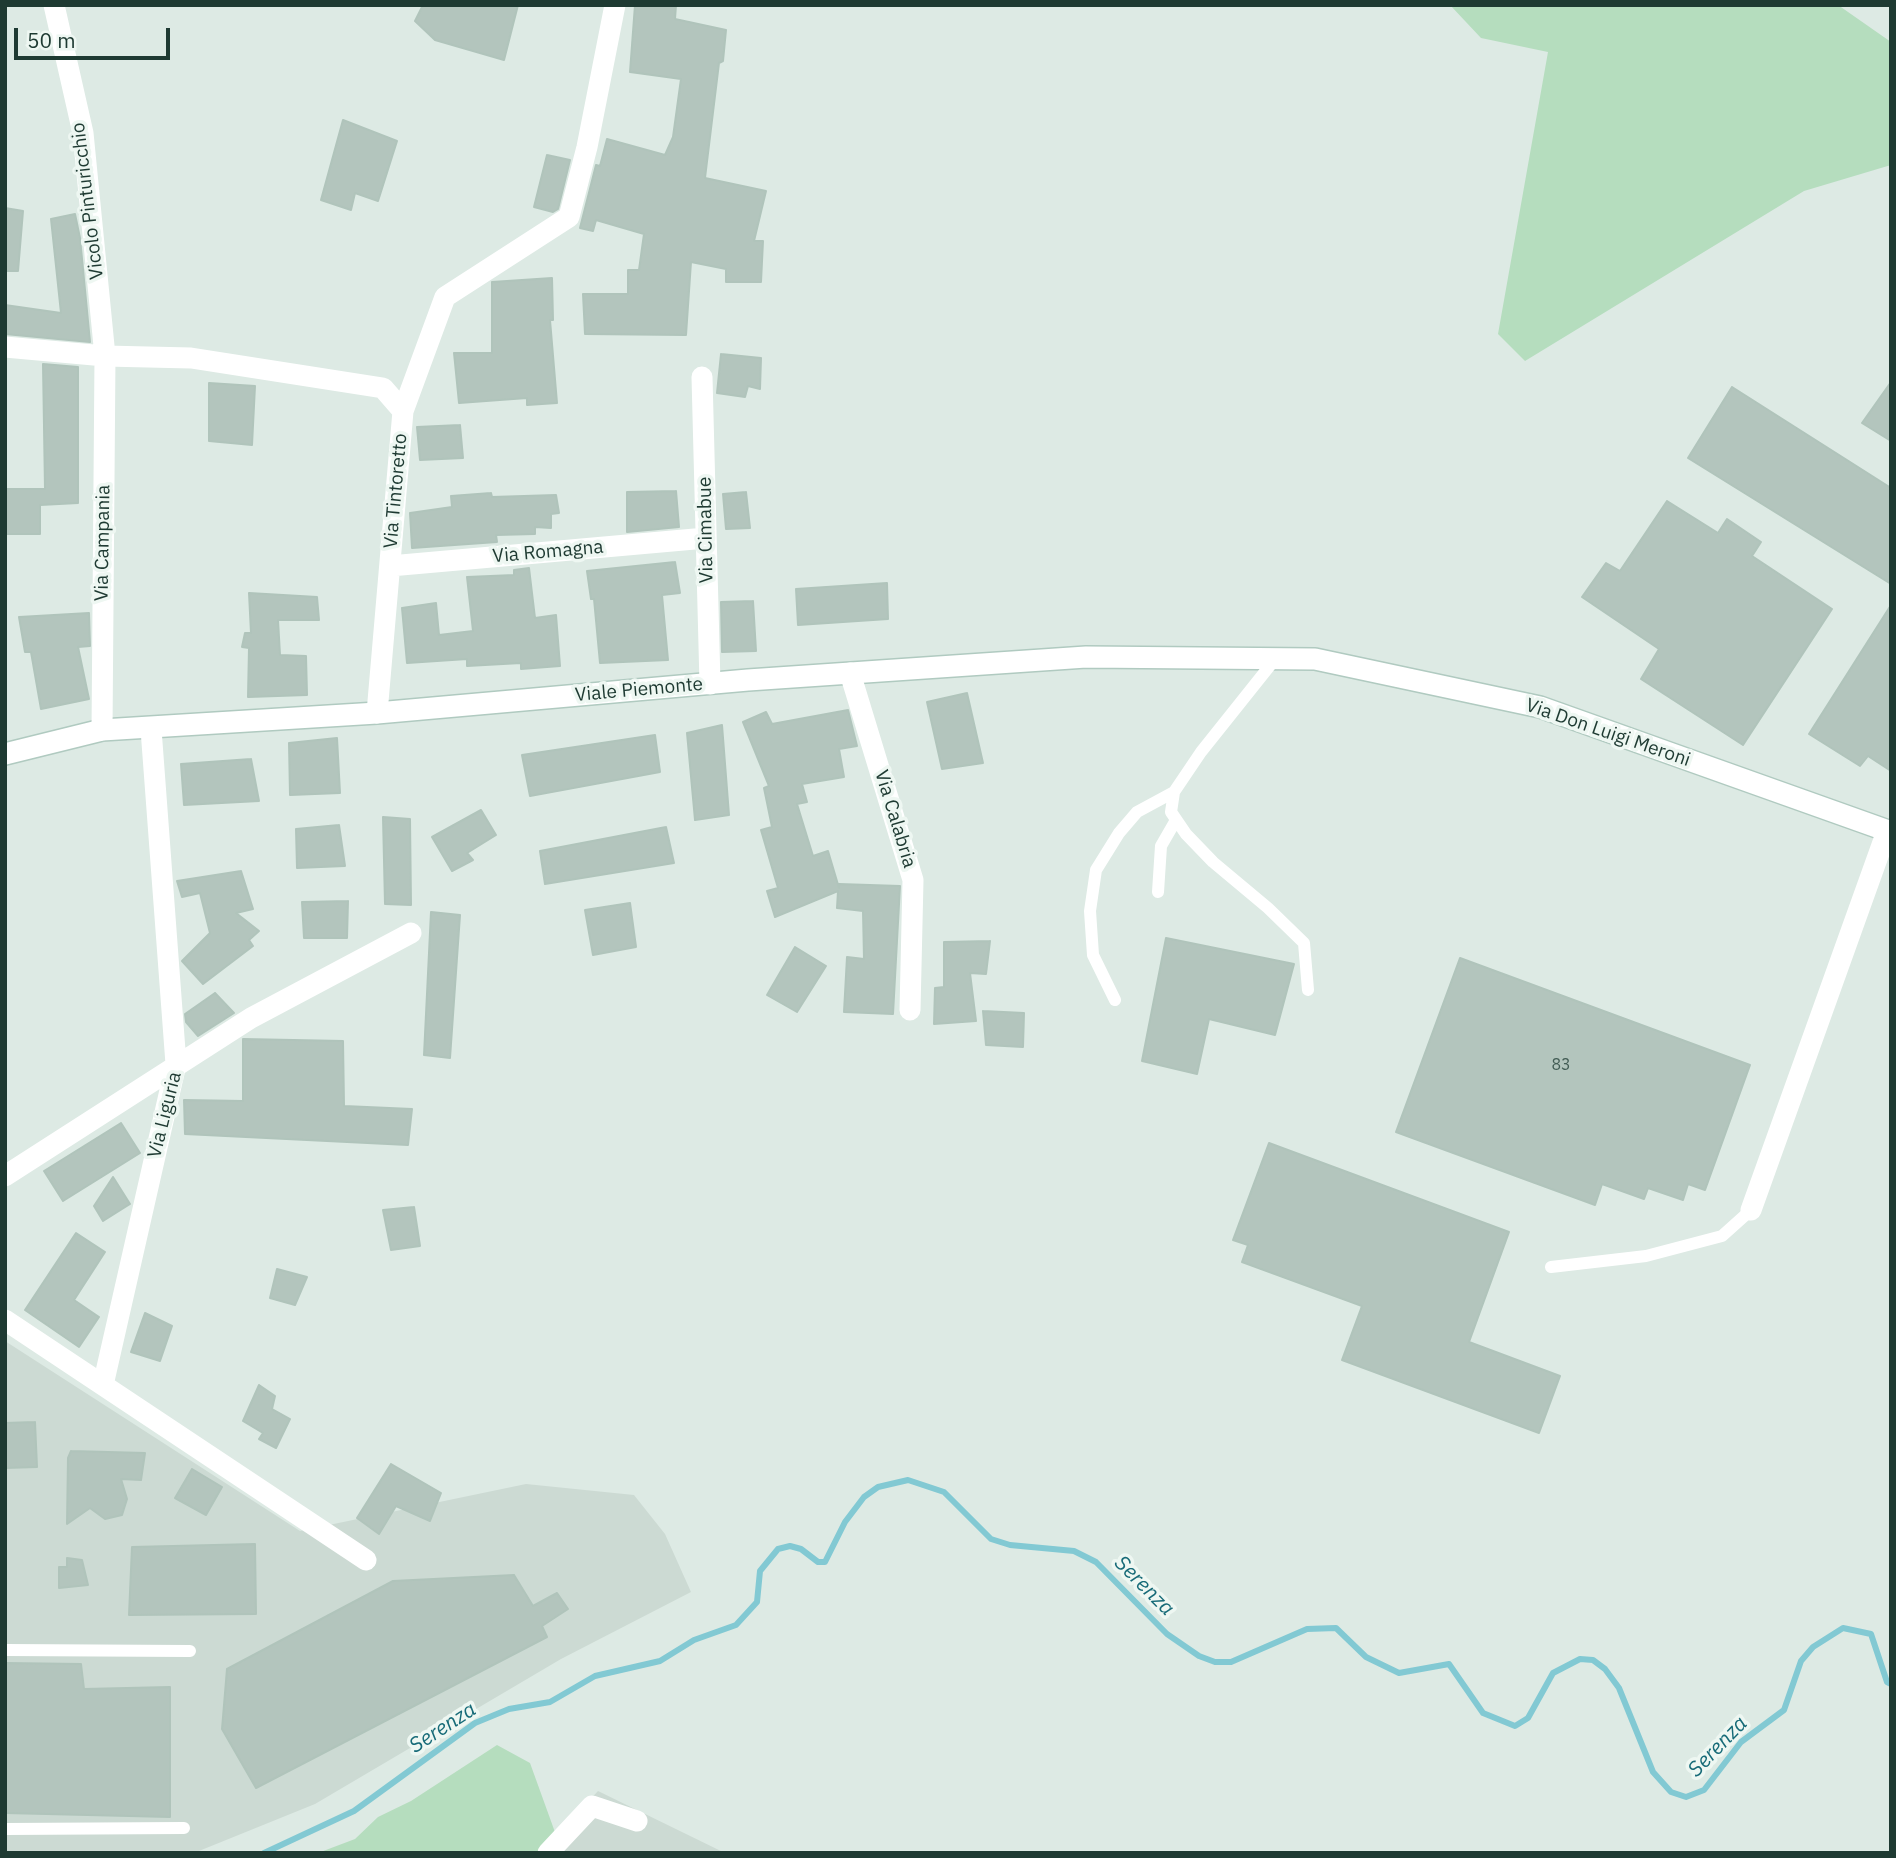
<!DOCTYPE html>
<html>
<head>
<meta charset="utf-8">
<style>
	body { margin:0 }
	#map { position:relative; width:1896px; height:1858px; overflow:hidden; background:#ddeae4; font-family:"IBM Plex Sans",sans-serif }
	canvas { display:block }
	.frame { position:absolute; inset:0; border:7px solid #1e3a32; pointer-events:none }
	.scale { position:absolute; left:14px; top:28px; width:156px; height:32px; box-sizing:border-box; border:4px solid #1e3a32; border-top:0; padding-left:9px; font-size:21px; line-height:24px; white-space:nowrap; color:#1e3a32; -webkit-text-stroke:5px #eef7f2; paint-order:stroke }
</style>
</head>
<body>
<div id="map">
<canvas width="1896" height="1858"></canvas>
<div class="frame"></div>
<div class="scale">50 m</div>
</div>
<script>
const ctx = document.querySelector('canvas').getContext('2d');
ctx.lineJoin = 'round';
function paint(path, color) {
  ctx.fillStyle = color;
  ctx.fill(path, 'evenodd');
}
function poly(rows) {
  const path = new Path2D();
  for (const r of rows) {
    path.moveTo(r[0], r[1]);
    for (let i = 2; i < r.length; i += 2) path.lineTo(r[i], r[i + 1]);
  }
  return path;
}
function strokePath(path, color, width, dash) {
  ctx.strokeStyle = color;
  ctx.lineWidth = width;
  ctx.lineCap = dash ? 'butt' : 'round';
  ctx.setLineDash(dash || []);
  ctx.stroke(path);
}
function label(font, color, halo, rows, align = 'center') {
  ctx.font = font + ' "IBM Plex Sans",sans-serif';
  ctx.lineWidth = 7;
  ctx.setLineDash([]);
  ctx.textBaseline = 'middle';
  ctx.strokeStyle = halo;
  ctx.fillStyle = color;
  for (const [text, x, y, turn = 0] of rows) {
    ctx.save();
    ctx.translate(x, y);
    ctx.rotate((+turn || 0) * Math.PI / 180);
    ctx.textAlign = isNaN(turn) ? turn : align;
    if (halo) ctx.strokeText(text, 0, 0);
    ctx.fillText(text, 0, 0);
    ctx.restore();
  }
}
paint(poly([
	[5,1341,300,1531,526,1484,634,1495,665,1534,691,1592,561,1659,315,1804,194,1853,5,1853],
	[598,1791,725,1853,540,1853]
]), '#ccdad3');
paint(poly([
	[1450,5,1838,5,1891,42,1891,165,1804,191,1525,361,1498,334,1548,52,1481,38],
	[497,1745,530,1763,556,1835,540,1853,318,1853,355,1839,378,1817,411,1801]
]), '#b5ddbe');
strokePath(poly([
	[264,1853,354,1811,475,1723,509,1709,550,1702,595,1676,660,1661,694,1640,736,1625,757,1602,760,1571,778,1549,790,1546,801,1549,818,1562,825,1562,845,1522,864,1497,878,1487,908,1480,944,1492,991,1539,1010,1545,1074,1551,1096,1562,1167,1634,1199,1656,1215,1662,1231,1662,1307,1629,1336,1628,1366,1657,1399,1673,1449,1664,1483,1713,1515,1726,1528,1718,1553,1673,1580,1659,1593,1660,1605,1669,1619,1688,1653,1772,1671,1792,1686,1797,1704,1790,1741,1742,1784,1710,1801,1661,1813,1647,1843,1628,1871,1634,1887,1682,1891,1684]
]), '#82c9d3', 6);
const building = poly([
	[423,5,518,5,504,60,435,40,415,21,423,5],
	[635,5,676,5,675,19,726,30,723,61,719,63,705,178,766,191,754,241,763,241,761,282,726,282,726,269,691,262,686,335,585,334,583,294,628,294,628,270,639,270,644,234,596,220,593,231,580,228,596,165,600,166,607,139,665,155,673,137,681,79,630,72,635,5],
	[343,120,397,141,378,201,355,193,351,210,321,200,343,120],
	[547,155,570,160,558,209,553,212,534,207,547,155],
	[5,208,23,211,18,271,5,271,5,208],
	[75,214,80,238,90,342,5,334,5,305,61,313,51,219,75,214],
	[552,278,553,320,550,320,557,403,527,405,527,398,459,403,454,353,492,353,492,282,552,278],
	[721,354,761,358,760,389,748,386,745,397,717,393,721,354],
	[43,364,78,367,78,503,40,505,40,534,5,534,5,489,45,489,43,364],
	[1891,382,1891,441,1862,423,1891,382],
	[209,383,255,386,252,445,209,441,209,383],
	[1732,387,1891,488,1891,584,1688,458,1732,387],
	[460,425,463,458,420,460,417,427,460,425],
	[676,491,679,527,627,532,627,492,676,491],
	[746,492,750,528,726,529,723,494,746,492],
	[491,493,492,497,556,495,559,513,551,514,551,528,535,527,535,534,496,535,497,542,412,548,410,513,452,507,451,496,491,493],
	[1667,501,1718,533,1727,519,1761,542,1752,556,1832,609,1743,745,1641,679,1659,649,1582,597,1606,563,1620,571,1667,501],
	[675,562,680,593,662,595,668,660,600,663,594,599,591,599,587,571,675,562],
	[529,568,535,618,556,615,560,666,521,669,521,663,467,666,467,659,407,663,402,608,436,603,439,635,473,631,467,577,514,575,514,570,529,568],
	[887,583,888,619,798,625,796,589,887,583],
	[249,593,317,597,319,620,278,620,280,655,306,656,307,695,248,697,249,648,242,647,245,633,251,633,249,593],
	[753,601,756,651,722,652,721,602,753,601],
	[1891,605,1891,771,1868,756,1860,766,1809,734,1891,605],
	[89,613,90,646,78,647,89,699,41,709,31,652,25,652,19,617,89,613],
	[967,693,983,763,942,769,927,702,967,693],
	[848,710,857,746,839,749,844,777,802,784,807,802,797,804,813,856,828,851,839,888,839,884,900,886,893,1014,844,1012,847,957,864,959,863,911,837,908,838,891,775,917,767,891,778,888,761,830,772,827,764,788,769,786,743,722,766,712,772,724,848,710],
	[722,725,729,815,695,820,687,733,722,725],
	[655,735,660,772,530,796,522,755,655,735],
	[337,738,340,793,290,795,289,743,337,738],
	[251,759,259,801,184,805,181,764,251,759],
	[481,810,496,835,467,853,473,860,452,871,432,837,481,810],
	[383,817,410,819,411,905,385,904,383,817],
	[339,825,345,866,297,868,296,829,339,825],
	[666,827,674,863,545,884,540,851,666,827],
	[241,871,253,909,236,913,259,931,249,940,253,946,203,984,182,961,210,933,200,893,182,897,177,881,241,871],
	[348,901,347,938,304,938,302,902,348,901],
	[630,903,636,947,593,955,585,910,630,903],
	[431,912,460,915,450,1058,424,1055,431,912],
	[1166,938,1294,964,1275,1035,1209,1019,1197,1074,1142,1061,1166,938],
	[990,941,986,974,970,973,976,1021,934,1024,935,988,944,987,944,942,990,941],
	[795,947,826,966,797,1012,767,995,795,947],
	[1460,958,1750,1065,1705,1190,1688,1184,1683,1200,1648,1188,1644,1199,1602,1184,1595,1205,1396,1132,1460,958],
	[215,993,234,1013,198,1036,186,1022,185,1014,215,993],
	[983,1011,1024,1013,1023,1047,986,1045,983,1011],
	[243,1039,343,1041,344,1106,412,1109,408,1145,185,1134,184,1100,243,1101,243,1039],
	[121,1123,140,1153,63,1201,44,1171,121,1123],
	[1269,1143,1509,1232,1469,1342,1560,1376,1539,1433,1342,1360,1362,1306,1242,1262,1248,1245,1233,1240,1269,1143],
	[113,1177,130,1204,103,1221,94,1206,113,1177],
	[414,1207,420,1246,391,1250,383,1210,414,1207],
	[76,1233,105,1252,74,1300,99,1317,79,1347,25,1310,76,1233],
	[277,1269,307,1277,295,1305,270,1298,277,1269],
	[145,1313,172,1326,160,1361,131,1352,145,1313],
	[259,1385,275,1396,272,1409,290,1419,276,1448,259,1439,263,1433,243,1421,259,1385],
	[35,1422,37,1467,5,1468,5,1423,35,1422],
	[71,1451,145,1453,141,1480,121,1479,127,1499,122,1515,105,1519,90,1508,67,1524,68,1458,71,1451],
	[391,1464,441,1493,430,1521,396,1506,379,1534,357,1518,391,1464],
	[192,1469,222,1487,206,1515,175,1498,192,1469],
	[255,1544,256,1614,129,1615,132,1547,255,1544],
	[67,1558,82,1560,88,1585,59,1588,59,1567,67,1567,67,1558],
	[514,1575,533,1606,557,1593,568,1609,542,1626,547,1637,256,1788,222,1729,227,1669,393,1581,514,1575],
	[5,1663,81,1664,84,1689,170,1687,170,1817,5,1813,5,1663]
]);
paint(building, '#b3c5bd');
strokePath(building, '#b0c4bb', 2);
const secondary = poly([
	[5,754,102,730,377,713,748,680,1086,657,1315,659,1540,707,1891,832]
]);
strokePath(secondary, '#b0cac0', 24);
strokePath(poly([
	[1276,658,1201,752,1174,792,1171,812,1186,834,1213,862,1268,908,1304,943,1308,990],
	[1158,892,1161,846,1176,820],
	[1115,1000,1093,955,1090,911,1096,870,1119,833,1137,812,1174,792],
	[1551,1267,1646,1256,1722,1236,1751,1210],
	[5,1650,190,1651],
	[5,1829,184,1828]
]), '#fff', 12);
strokePath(poly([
	[54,5,83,133,105,356,102,730],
	[5,347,105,356,191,358,383,388,403,411,377,713],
	[702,377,710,684],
	[403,411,445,297,569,217,587,147,615,5],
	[390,566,706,538],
	[850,673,913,880,910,1010],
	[5,1176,251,1018,411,933],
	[1751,1210,1887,831],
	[5,1320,366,1560],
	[103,1385,176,1064,151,729],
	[548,1853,592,1806,637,1821]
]), '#fff', 21);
strokePath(secondary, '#fff', 21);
label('16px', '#435d55', null, [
	["83",1561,1065]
]);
label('19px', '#1e3a32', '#eef7f2', [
	["Vicolo Pinturicchio",88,201,-97],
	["Via Tintoretto",396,491,-85],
	["Via Cimabue",706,530,-91],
	["Via Campania",103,543,-89],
	["Via Romagna",548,552,-5],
	["Viale Piemonte",639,690,-5],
	["Via Don Luigi Meroni",1608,733,19],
	["Via Calabria",895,819,73],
	["Via Liguria",165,1115,-76]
]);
label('italic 21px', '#176b78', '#eef7f2', [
	["Serenza",1144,1586,45],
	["Serenza",443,1728,-33],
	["Serenza",1718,1747,-46]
]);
</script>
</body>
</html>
